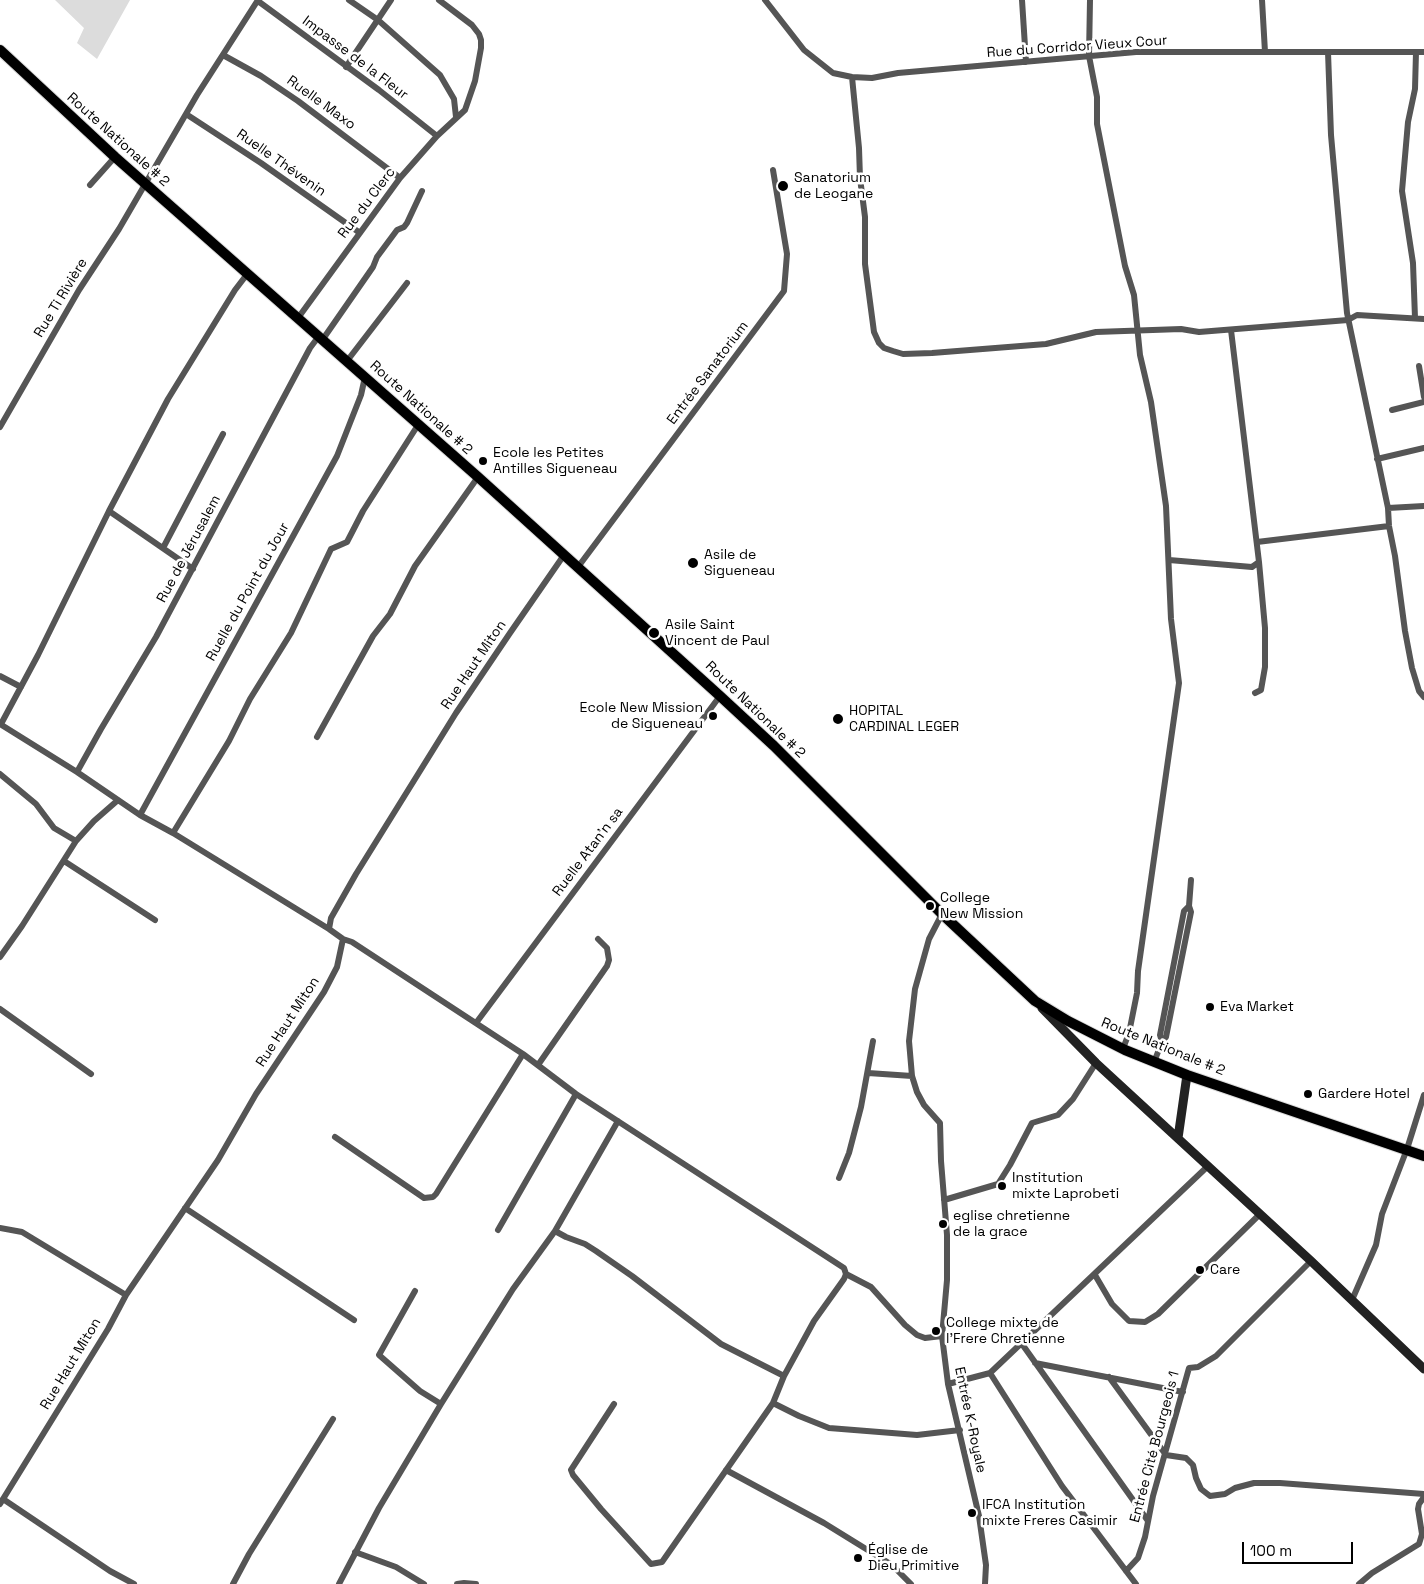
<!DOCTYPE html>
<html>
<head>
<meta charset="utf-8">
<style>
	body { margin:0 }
	#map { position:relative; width:1424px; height:1584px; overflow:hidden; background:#fff; font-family:"Space Grotesk",sans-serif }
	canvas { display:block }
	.scale { position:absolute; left:1242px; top:1542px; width:111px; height:22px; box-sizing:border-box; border:2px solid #000; border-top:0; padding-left:6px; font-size:15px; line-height:18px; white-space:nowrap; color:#000; -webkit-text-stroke:4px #fff; paint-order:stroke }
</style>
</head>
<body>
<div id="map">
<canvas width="1424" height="1584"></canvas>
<div class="scale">100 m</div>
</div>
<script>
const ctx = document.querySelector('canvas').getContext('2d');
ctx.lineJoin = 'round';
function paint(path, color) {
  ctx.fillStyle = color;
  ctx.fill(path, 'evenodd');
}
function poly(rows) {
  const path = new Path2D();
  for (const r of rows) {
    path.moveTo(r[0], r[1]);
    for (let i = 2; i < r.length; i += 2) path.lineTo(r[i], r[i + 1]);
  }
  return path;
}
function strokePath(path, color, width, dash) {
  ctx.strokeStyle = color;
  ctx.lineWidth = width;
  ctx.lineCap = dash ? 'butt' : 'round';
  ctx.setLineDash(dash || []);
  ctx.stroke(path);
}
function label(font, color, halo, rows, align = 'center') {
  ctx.font = font + ' "Space Grotesk",sans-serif';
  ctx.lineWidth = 5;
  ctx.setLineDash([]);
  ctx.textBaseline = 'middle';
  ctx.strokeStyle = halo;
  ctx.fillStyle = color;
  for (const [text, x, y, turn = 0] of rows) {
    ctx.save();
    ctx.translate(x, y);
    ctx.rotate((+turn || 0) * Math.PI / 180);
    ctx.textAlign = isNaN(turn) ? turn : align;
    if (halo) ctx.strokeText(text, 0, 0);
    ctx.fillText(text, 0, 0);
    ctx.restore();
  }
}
paint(poly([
	[55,0,130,0,97,59,77,43,84,28]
]), '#dcdcdc');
const primary = poly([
	[0,50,115,157,478,477,720,696,774,746,942,914,1035,1001,1068,1021,1125,1050,1187,1075,1424,1156]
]);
strokePath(primary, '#dbdbdb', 12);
strokePath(poly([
	[349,0,378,20,440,75,454,99,456,117],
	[765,0,804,50,833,73,852,77,872,78,898,73,1136,52,1424,52],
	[1022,0,1026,62],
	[1090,0,1089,56,1097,97,1097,124,1125,266,1134,295,1140,355,1151,402,1166,506,1171,619,1179,683,1138,971,1137,993,1129,1033,1124,1046,1125,1050],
	[1262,0,1265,52],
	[258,1,379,90,437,136],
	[1328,52,1331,135,1347,313,1388,508,1389,526,1395,556,1405,631,1412,668,1419,691,1424,697],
	[223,55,261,76,298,101,400,178],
	[346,67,391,0],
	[852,77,859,148,860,178,865,217,865,264,874,332,879,343,884,348,893,351,903,354,932,353,1046,344,1096,332,1181,329,1199,332,1348,320,1357,315,1424,319],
	[186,114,261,163,360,233],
	[90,185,115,157],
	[298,318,400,178,437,136,465,110,475,81,481,48,481,40,479,34,472,25,439,0],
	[1415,318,1413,263,1402,191,1408,122,1415,89,1416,52],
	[323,339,373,267,377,257,397,230,404,227,407,223,422,191],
	[347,361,407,283],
	[1419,366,1424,397],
	[1392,410,1424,402],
	[0,427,79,290,119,229,197,95,258,0],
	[1377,459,1424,448],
	[1388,508,1424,506],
	[109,511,193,569],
	[1257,542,1389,526],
	[163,548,223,434],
	[1169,560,1252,567,1259,562,1231,330],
	[578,567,784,291,787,254,773,170],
	[0,676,21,687],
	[1255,693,1261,690,1265,667,1265,628,1259,562],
	[0,724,77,772,140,815,173,833,329,929],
	[1,724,38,655,109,511,168,399,235,290,248,273],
	[317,737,373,636,390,614,415,566,478,477],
	[77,772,101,729,156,637,294,378,310,348,319,336],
	[0,774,36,804,54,828,76,841],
	[140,815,337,456,361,395,365,377],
	[173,833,229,741,250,699,291,633,331,549,347,542,363,511,418,425],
	[64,861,155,920],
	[942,914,929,939,915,989,909,1041,912,1076,917,1092,924,1105,940,1123,941,1161,947,1235,947,1280,942,1336,948,1384,979,1516,986,1565,985,1584],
	[343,939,352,942,523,1054,576,1094,844,1268,846,1274,844,1279,814,1321,784,1376,773,1403],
	[0,957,22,926,76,841,94,821,118,800],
	[0,1009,91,1074],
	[476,1023,720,696],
	[1162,1042,1160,1035,1184,911,1189,906],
	[1154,1062,1162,1042,1166,1037,1191,912,1189,906,1191,880],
	[538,1065,607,966,609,960,607,948,598,939],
	[868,1073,912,1076],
	[335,1137,424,1198,433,1197,436,1194,523,1054],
	[839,1178,849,1153,861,1107,873,1041],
	[944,1200,998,1184,1010,1165,1032,1123,1058,1115,1073,1099,1096,1063],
	[185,1208,354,1320],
	[0,1228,22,1232,126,1295],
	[498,1230,576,1094],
	[555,1231,566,1237,585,1244,596,1251,632,1276,721,1344,784,1376],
	[846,1274,871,1287,905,1325,917,1335,925,1338,942,1336],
	[1095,1275,1112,1304,1129,1321,1145,1322,1158,1314,1260,1214],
	[415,1291,379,1355,420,1391,441,1404],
	[1352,1300,1376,1245,1382,1214,1407,1149,1424,1095],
	[1022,1344,1148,1521],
	[1035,1363,1183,1392],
	[990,1373,1062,1486,1136,1584],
	[1109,1377,1166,1455,1186,1458,1193,1465,1196,1478,1201,1489,1210,1496,1225,1494,1235,1488,1254,1483,1280,1483,1424,1494],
	[948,1384,990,1373,1208,1166],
	[614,1404,571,1470,573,1475,601,1509,651,1564,662,1562,773,1403,799,1416,829,1428,917,1435,960,1430],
	[726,1470,824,1523,892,1565,911,1584],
	[3,1499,110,1571,134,1584],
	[0,1504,108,1329,126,1295,218,1160,256,1094,324,992,337,967,343,939,329,929,331,918,356,874,456,713,510,633,564,555],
	[355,1552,396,1567,424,1584],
	[1126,1571,1138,1558,1145,1537,1153,1496,1189,1368,1198,1367,1216,1356,1311,1261],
	[233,1584,249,1554,333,1419],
	[339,1584,379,1508,441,1404,513,1289,555,1231,618,1121],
	[457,1584,464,1583,476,1584],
	[1359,1584,1372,1573,1419,1544,1422,1534,1418,1509,1419,1504,1424,1497]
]), '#555', 6);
strokePath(poly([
	[1042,1008,1096,1063,1311,1261,1424,1369],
	[1178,1138,1187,1075]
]), '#222', 9);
strokePath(primary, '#000', 10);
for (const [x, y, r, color] of [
	[783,186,6,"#000"],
	[483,461,5,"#000"],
	[693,563,6,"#000"],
	[654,633,6,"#000"],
	[713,716,5,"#000"],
	[838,719,6,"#000"],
	[930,906,5,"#000"],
	[1210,1007,5,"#000"],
	[1308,1094,5,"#000"],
	[1002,1186,5,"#000"],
	[943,1224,5,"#000"],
	[1200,1270,5,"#000"],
	[936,1331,5,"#000"],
	[972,1513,5,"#000"],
	[858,1558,5,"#000"]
]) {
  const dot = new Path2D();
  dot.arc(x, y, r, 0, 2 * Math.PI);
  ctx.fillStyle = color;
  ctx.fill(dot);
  strokePath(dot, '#fff', 2);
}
label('14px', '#000', '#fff', [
	["Rue du Corridor Vieux Cour",1077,47,-4],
	["Impasse de la Fleur",355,58,37],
	["Ruelle Maxo",321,103,36],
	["Route Nationale # 2",118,140,42],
	["Ruelle Thévenin",281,163,35],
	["Rue du Clerc",367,203,-53],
	["Rue Ti Rivière",61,298,-59],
	["Entrée Sanatorium",708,373,-53],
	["Route Nationale # 2",421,408,42],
	["Rue de Jérusalem",189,549,-62],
	["Ruelle du Point du Jour",248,592,-61],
	["Rue Haut Miton",474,665,-56],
	["Route Nationale # 2",755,710,44],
	["Ruelle Atan'n sa",588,852,-53],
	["Rue Haut Miton",288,1022,-57],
	["Route Nationale # 2",1163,1047,22],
	["Rue Haut Miton",71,1364,-59],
	["Entrée K-Royale",970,1420,78],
	["Entrée Cité Bourgeois 1",1155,1447,-75]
]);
label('14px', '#000', '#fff', [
	["Sanatorium",794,178],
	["de Leogane",794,194],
	["Ecole les Petites",493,453],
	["Antilles Sigueneau",493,469],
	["Asile de",704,555],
	["Sigueneau",704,571],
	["Asile Saint",665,625],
	["Vincent de Paul",665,641],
	["Ecole New Mission",703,708,"right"],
	["de Sigueneau",703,724,"right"],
	["HOPITAL",849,711],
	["CARDINAL LEGER",849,727],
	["College",940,898],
	["New Mission",940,914],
	["Eva Market",1220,1007],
	["Gardere Hotel",1318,1094],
	["Institution",1012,1178],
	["mixte Laprobeti",1012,1194],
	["eglise chretienne",953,1216],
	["de la grace",953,1232],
	["Care",1210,1270],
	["College mixte de",946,1323],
	["l'Frere Chretienne",946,1339],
	["IFCA Institution",982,1505],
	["mixte Freres Casimir",982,1521],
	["Église de",868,1550],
	["Dieu Primitive",868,1566]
], 'left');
</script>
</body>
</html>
